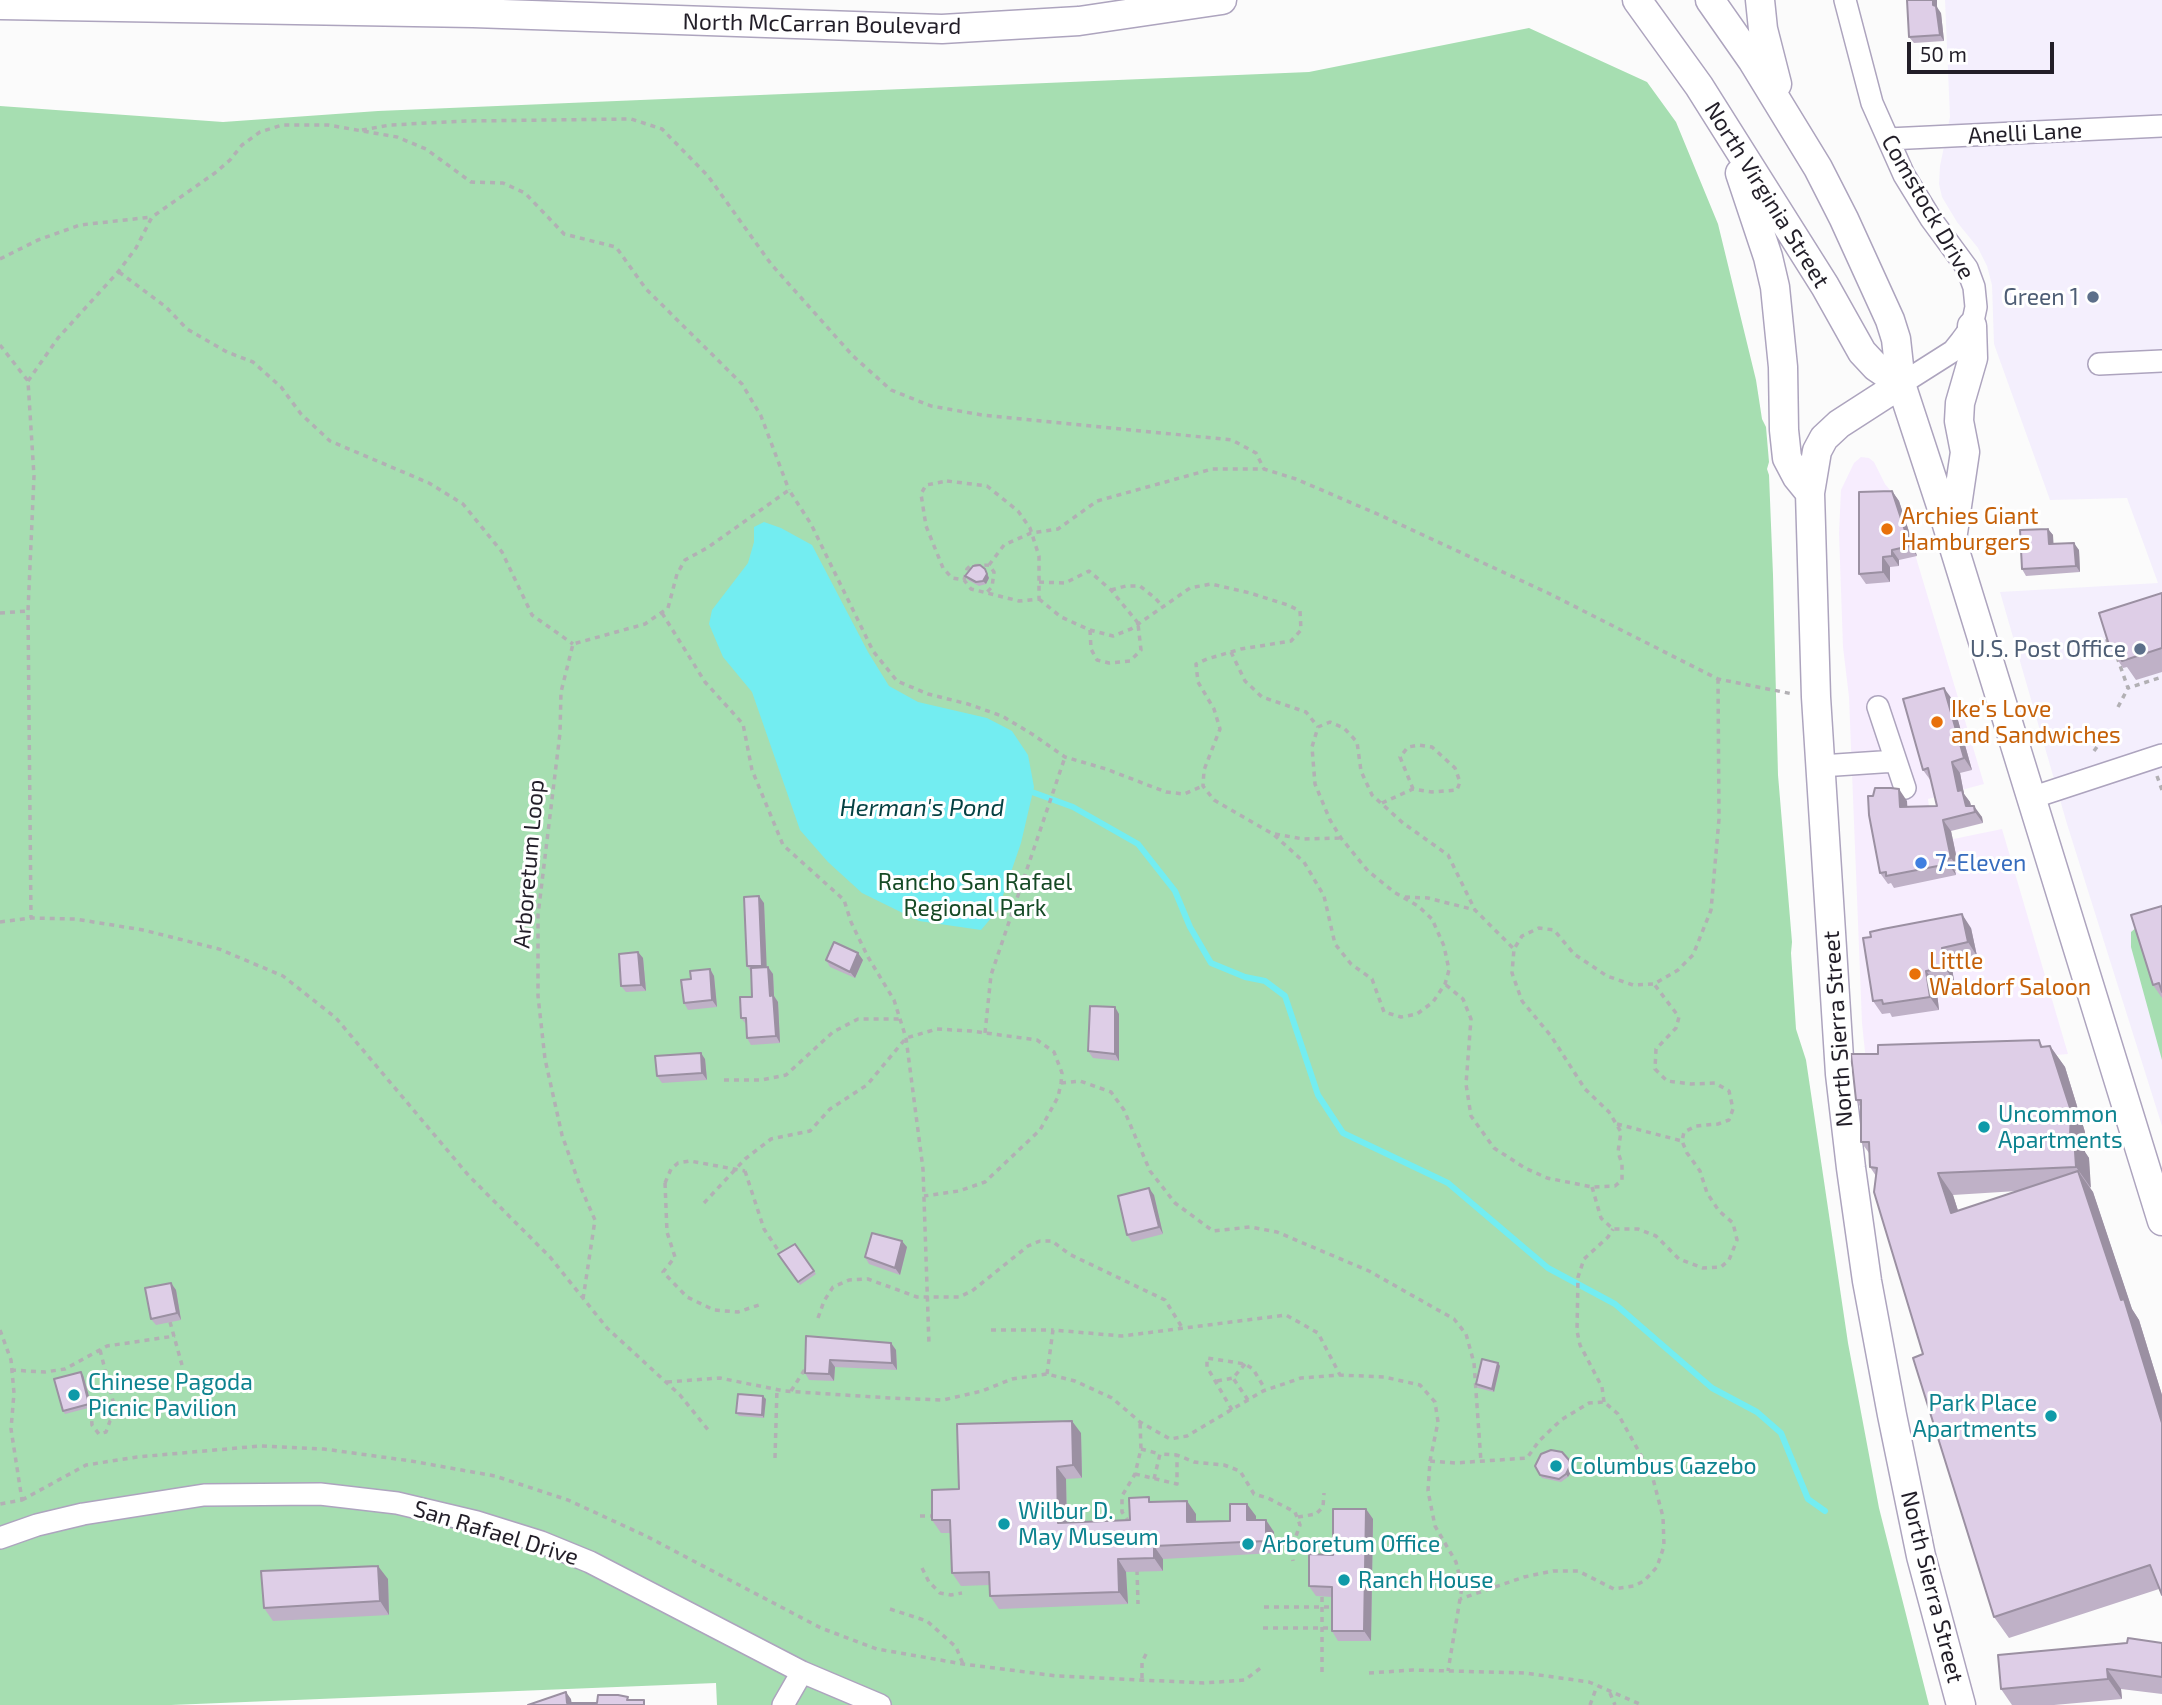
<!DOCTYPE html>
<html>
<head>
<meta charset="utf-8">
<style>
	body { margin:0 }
	#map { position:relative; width:2162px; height:1705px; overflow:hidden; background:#fbfbfb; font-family:"Exo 2",sans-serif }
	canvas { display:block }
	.scale { position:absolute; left:1907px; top:42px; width:147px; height:32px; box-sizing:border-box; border:4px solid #221e28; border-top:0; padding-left:9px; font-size:21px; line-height:24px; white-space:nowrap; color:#221e28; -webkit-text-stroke:5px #fff; paint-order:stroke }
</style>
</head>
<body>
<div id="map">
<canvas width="2162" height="1705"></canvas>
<div class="scale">50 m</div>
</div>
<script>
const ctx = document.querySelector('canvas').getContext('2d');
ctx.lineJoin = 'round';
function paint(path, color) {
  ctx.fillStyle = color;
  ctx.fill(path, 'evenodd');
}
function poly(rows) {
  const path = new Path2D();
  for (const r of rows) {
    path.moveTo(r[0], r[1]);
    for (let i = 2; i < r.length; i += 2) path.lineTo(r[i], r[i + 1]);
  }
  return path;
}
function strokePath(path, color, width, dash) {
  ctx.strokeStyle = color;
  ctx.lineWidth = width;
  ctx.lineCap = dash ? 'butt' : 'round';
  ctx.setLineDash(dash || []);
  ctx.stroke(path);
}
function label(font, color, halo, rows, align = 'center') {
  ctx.font = font + ' "Exo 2",sans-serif';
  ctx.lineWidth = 6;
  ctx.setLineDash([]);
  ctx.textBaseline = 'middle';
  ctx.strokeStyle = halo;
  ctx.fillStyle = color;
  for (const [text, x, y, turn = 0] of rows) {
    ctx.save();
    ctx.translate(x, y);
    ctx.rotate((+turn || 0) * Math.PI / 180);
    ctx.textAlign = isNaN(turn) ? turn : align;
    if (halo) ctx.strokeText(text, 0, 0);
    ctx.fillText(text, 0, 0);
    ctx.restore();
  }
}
paint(poly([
	[1861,457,1869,458,1874,462,1885,484,1899,501,1984,784,1928,799,1934,843,2002,829,2068,1054,1867,1071,1862,1023,1849,697,1843,647,1839,533,1841,490,1854,463]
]), '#f7edfe');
paint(poly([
	[1945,0,2162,0,2162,1126,2067,824,2000,592,2158,583,2127,498,2050,500,1994,344,1992,285,1987,266,1978,248,1957,222,1942,197,1939,184,1940,166,1950,117]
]), '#f4effd');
paint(poly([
	[1529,28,1647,82,1676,122,1718,224,1756,380,1762,419,1766,427,1769,462,1767,469,1769,475,1773,575,1778,775,1792,942,1791,953,1796,1029,1806,1060,1848,1343,1879,1508,1929,1705,717,1705,716,1683,171,1705,0,1705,0,106,223,122,378,111,1309,72],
	[2137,927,2162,991,2162,1060,2131,947,2131,932]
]), '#a6deb1');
paint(poly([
	[764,522,781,528,812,545,868,652,889,686,918,702,987,718,1012,731,1028,755,1034,787,1021,843,998,910,981,930,919,921,862,893,828,862,800,830,752,692,723,657,709,624,712,610,748,563,754,542,754,527]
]), '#73edf1');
strokePath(poly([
	[1032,792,1073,807,1138,844,1175,891,1190,927,1211,963,1245,977,1265,981,1285,996,1318,1095,1343,1133,1448,1183,1548,1268,1615,1304,1712,1388,1757,1412,1781,1433,1808,1499,1825,1511]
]), '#73edf1', 6);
const minor = poly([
	[1845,0,1872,103,1904,175,1931,219,1967,268,1974,287,1976,307,1972,326,1961,341,1953,351,1901,384],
	[1888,139,2162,126],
	[2099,364,2162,361],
	[1896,761,1905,788],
	[1821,766,1896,761,1878,707],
	[2031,798,2162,755],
	[0,1538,37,1525,83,1514,204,1495,320,1494,397,1503,477,1522,541,1542,590,1562,802,1672,880,1705],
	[783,1705,802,1672]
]);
const major = poly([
	[1637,0,1699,86,1825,286,1862,352,1876,367,1901,384],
	[1710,0,1752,60,1818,168,1844,219,1890,320,1896,339,1901,384,1943,512,2162,1221],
	[1760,0,1763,29,1777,84],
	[0,5,473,13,942,29,1079,21,1222,0],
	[1740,173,1768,257,1775,287,1783,367,1784,430,1787,458,1797,477,1810,493],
	[1901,384,1839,424,1824,438,1817,451,1810,493,1816,697,1840,1074,1851,1168,1867,1281,1892,1415,1921,1556,1961,1705],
	[1953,533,1965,452,1959,421,1960,403,1973,358,1972,326]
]);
strokePath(minor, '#ada4be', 24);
strokePath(major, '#ada4be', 31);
strokePath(poly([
	[362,130,390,125,466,121,631,119,662,129,708,176,771,264,853,356,891,390,931,406,982,415,1232,440,1256,453,1264,469],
	[0,259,38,240,80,225,152,217],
	[119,272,166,307,187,329,227,352,253,362,281,387,301,414,330,441,429,483,463,504,502,552,532,615,573,644],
	[0,345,28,381,34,476,28,611,31,918],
	[28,381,58,338,118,272,136,248,152,217,215,173,230,160,242,145,260,132,282,125,328,125,397,137,426,149,471,182,503,183,525,193,564,234,616,247,646,289,742,384,761,416,789,490],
	[947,481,987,486,1018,511,1030,528,1039,556,1039,599,1019,601,971,589,964,580,952,578,943,568,926,526,921,494,926,485,947,481],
	[989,565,1004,545,1031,533,1058,529,1097,501,1212,469,1264,469,1296,479,1382,516,1548,593,1718,679,1793,694],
	[964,580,967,569,970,566,989,565,994,572,992,587,987,592],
	[1039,582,1065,583,1089,571,1111,590,1138,623],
	[1111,590,1126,586,1140,586,1155,598,1163,607],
	[1039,599,1061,617,1090,630,1113,636,1131,629,1190,588,1211,584,1250,593,1288,605,1300,611,1301,630,1291,641,1241,649,1207,659,1196,664,1198,682,1214,709,1220,729,1204,770,1203,786,1214,800,1273,834,1304,862,1324,896,1335,944,1351,964,1372,979,1384,1012,1401,1017,1417,1014,1433,1002,1445,984,1449,970,1444,946,1432,919,1418,906,1394,892,1368,871,1341,838,1330,820,1315,784,1312,747,1318,727,1330,722,1344,728,1357,742,1361,771,1372,795,1403,823,1448,855,1475,910,1514,949],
	[0,613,28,611],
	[662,613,705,682,743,724,752,770,783,845,844,900,851,922,868,957,894,1000,906,1038,923,1169,929,1345],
	[1090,630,1091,649,1097,660,1109,663,1130,661,1141,650,1138,624],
	[2096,644,2110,640],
	[1231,652,1245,681,1262,697,1306,712,1318,727],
	[2117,657,2128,688,2162,677],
	[2118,707,2128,688],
	[2094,751,2104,737],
	[2157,776,2162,790],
	[1382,803,1413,789,1432,792,1457,790,1460,782,1455,768,1432,747,1419,745,1408,747,1400,757,1413,789],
	[1275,834,1303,839,1340,838],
	[1405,897,1428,898,1475,910],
	[0,922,31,918,75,919,143,930,219,949,283,976,336,1018,469,1176,550,1257,607,1328,680,1395,709,1431],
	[1446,985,1463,999,1471,1019,1466,1084,1471,1116,1494,1148,1525,1168,1547,1178,1592,1187,1615,1186,1622,1180,1622,1164,1618,1152,1621,1132,1609,1112,1585,1089,1551,1036,1522,1001,1512,973,1514,949,1522,936,1539,928,1554,930,1574,954,1607,976,1633,985,1654,984,1678,970,1693,955,1711,910,1719,819,1718,679],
	[985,1033,991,975,1065,757],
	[724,1080,761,1080,786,1075,833,1032,858,1019,900,1019],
	[1061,1083,1080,1081,1111,1092,1124,1110,1150,1171,1175,1203,1213,1231,1250,1227,1277,1232,1369,1271,1454,1319,1466,1334,1474,1363,1481,1462],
	[1617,1124,1682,1141],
	[745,1171,764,1229,778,1250],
	[665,1183,667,1232,675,1257,663,1272,687,1297,714,1310,738,1312,759,1305],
	[1592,1187,1601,1218,1613,1229,1638,1229,1656,1236,1679,1259,1703,1268,1721,1267,1729,1260,1737,1240,1733,1223,1719,1211,1707,1193,1700,1171,1687,1153,1682,1141,1684,1132,1696,1126,1718,1124,1729,1120,1733,1109,1729,1091,1715,1083,1691,1084,1667,1081,1655,1069,1656,1049,1676,1028,1679,1017,1654,984],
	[704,1203,745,1159,771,1139,810,1131,830,1109,867,1085,906,1038,937,1029,971,1031,1037,1040,1054,1052,1062,1073,1061,1083,1058,1097,1040,1130,985,1182,959,1191,924,1196],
	[583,1299,595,1220,580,1186,562,1135,545,1059,538,996,538,915,560,733,561,692,573,644,645,624,668,608,677,574,685,560,707,548,789,490,811,524,873,651,897,681,928,694,968,704,1002,716,1032,734,1065,757,1106,769,1166,792,1184,794,1203,786],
	[818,1318,824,1301,833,1287,849,1280,868,1279,917,1297,959,1297,972,1291,1028,1246,1040,1241,1052,1241,1069,1254,1165,1300,1183,1329],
	[170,1322,182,1365],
	[0,1330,11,1360,14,1393,11,1429,22,1500,0,1504],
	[991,1330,1053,1330],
	[100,1350,114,1405,91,1412,92,1425,99,1434,106,1432,110,1421,116,1415,114,1405],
	[1245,1364,1233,1378,1248,1400],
	[11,1370,45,1372,65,1369,107,1346,175,1336],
	[1047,1374,1053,1330,1122,1336,1286,1315,1318,1333,1340,1375],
	[1217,1381,1233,1378],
	[667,1382,720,1378,784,1391,890,1398,943,1400,982,1391,1012,1379,1047,1374,1075,1381,1112,1398,1140,1422,1170,1439,1187,1436,1263,1391,1301,1378,1340,1375,1384,1377,1420,1385,1435,1402,1438,1422,1430,1461,1428,1491,1435,1526,1456,1562,1462,1587,1448,1671],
	[791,1391,807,1366],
	[1604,1402,1602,1387,1580,1345,1577,1331,1578,1277,1584,1259,1608,1237,1613,1229],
	[1232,1410,1207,1367,1207,1358,1245,1364,1253,1369,1265,1389],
	[1141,1449,1160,1454],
	[775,1458,777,1388],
	[1430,1461,1455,1463,1527,1458,1539,1441,1561,1420,1589,1403,1604,1402,1618,1414,1652,1475,1663,1517,1664,1546,1657,1567,1644,1581,1634,1586,1614,1589,1578,1571,1553,1571,1524,1577,1460,1599],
	[1135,1474,1177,1484,1177,1455,1194,1462,1224,1465,1240,1471,1254,1494,1268,1498,1295,1512,1300,1525,1291,1550,1293,1561],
	[1154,1479,1160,1454,1177,1455],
	[22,1500,86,1465,137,1457,260,1446,324,1449,411,1461,495,1476,568,1500,646,1536,821,1628,877,1649,963,1664,1057,1676,1204,1683,1245,1680,1263,1666],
	[920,1516,935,1516],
	[1298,1517,1316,1514,1323,1507,1324,1493],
	[1129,1522,1122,1512,1122,1496,1135,1474,1141,1449,1140,1422],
	[922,1568,929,1582,940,1593,951,1595,962,1593],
	[1137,1570,1138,1604],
	[1322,1597,1322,1673],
	[1264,1607,1335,1607],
	[890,1609,927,1621,956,1647,963,1664],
	[1263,1628,1335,1628],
	[1369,1673,1413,1670,1525,1673,1589,1682,1642,1705],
	[1142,1678,1142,1662,1147,1652],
	[1610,1693,1615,1705],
	[1590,1705,1597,1686]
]), '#b2b0b4', 3.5, [5, 5]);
strokePath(minor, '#fff', 21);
strokePath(major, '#fff', 28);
strokePath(poly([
	[665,1183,671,1169,678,1163,690,1161,745,1171]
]), '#b2b0b4', 3.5, [5, 5]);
paint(poly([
	[1941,13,1944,41,1914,43,1909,37],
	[1892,491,1899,501,1917,556,1899,560,1899,566,1890,567,1890,582,1866,584,1859,574],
	[2048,529,2053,535,2053,544,2079,550,2080,572,2026,576,2022,569],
	[985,569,989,578,986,584,979,586,968,580,965,576],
	[2162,593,2162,672,2136,680,2127,667,2123,668,2110,648],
	[1952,699,1972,770,1960,773,1964,794,1970,802,1971,806,1982,817,1983,823,1951,831,1959,869,1955,871,1956,875,1894,888,1891,883,1888,884,1880,873,1873,796,1907,801,1907,807,1937,806,1931,781,1923,770],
	[764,903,766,967,768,967,773,974,774,996,778,1002,780,1043,751,1045,747,1038,746,1024,741,1018,752,997,751,972,747,966],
	[2162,906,2162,998,2153,985],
	[1971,928,1977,956,1951,961,1954,981,1936,984,1939,1010,1892,1017,1890,1013,1882,1014,1873,1001,1863,938],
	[638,952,643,958,646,991,626,992,621,986],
	[826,960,863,960,855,978,830,967],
	[710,969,714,976,717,1007,688,1010,684,1003,691,979],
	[1115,1007,1119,1014,1119,1061,1093,1058,1088,1051],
	[2039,1040,2043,1047,2050,1046,2065,1067,2085,1132,2085,1152,2089,1158,2090,1188,2093,1192,2132,1309,2139,1320,2162,1395,2162,1595,2159,1589,2009,1638,1994,1617,1876,1176,1870,1167,1869,1153,1861,1142,1861,1108,1856,1100,1878,1054],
	[2017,1191,1958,1211,1953,1195],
	[705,1059,707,1080,662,1083,657,1076],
	[1154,1195,1163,1234,1132,1242,1127,1235],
	[795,1244,816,1274,800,1285,778,1254],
	[907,1247,900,1275,869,1264,865,1257],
	[171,1283,176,1290,181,1320,156,1325,151,1319],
	[806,1336,891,1343,896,1350,897,1370,835,1367,834,1381,809,1380,805,1373],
	[1498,1363,1500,1366,1494,1392,1478,1388,1476,1384],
	[83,1375,92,1407,65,1414,63,1411],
	[766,1399,764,1418,739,1416,736,1413],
	[1081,1433,1082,1478,1066,1479,1067,1523,1130,1520,1152,1502,1196,1514,1196,1522,1230,1521,1256,1516,1256,1520,1266,1520,1274,1532,1275,1553,1163,1559,1163,1571,1126,1572,1128,1604,999,1609,990,1596,990,1585,961,1586,952,1573,951,1533,941,1533,932,1520,959,1489],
	[1571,1463,1573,1469,1568,1477,1561,1482,1542,1478,1535,1466],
	[1366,1509,1373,1519,1371,1641,1338,1641,1332,1631,1332,1597,1316,1596,1309,1586],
	[388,1579,389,1615,273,1621,264,1608],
	[2162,1643,2162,1694,2121,1689,2122,1699,2054,1705,2012,1705,2001,1689]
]), '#bfb1c7');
paint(poly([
	[1933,0,1937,0,1937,7,1941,13,1944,41,1940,35,1933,5],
	[1892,491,1899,501,1917,556,1910,546],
	[2048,529,2053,535,2054,551,2049,544],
	[2074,543,2079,550,2080,572,2076,566],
	[1892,550,1899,560,1899,566,1892,556],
	[1883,557,1890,567,1890,582,1883,572],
	[985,569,989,578,986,584,983,581],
	[1944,688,1952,699,1972,770,1964,758],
	[1952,762,1960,773,1964,794,1970,802,1973,813,1966,806,1958,791],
	[1899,789,1907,801,1908,818,1900,807],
	[1974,806,1982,817,1983,823,1975,812],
	[1943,820,1951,831,1959,869,1951,858],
	[1947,859,1955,871,1956,875,1948,864],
	[759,896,764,903,767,973,762,966],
	[1962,914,1971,928,1977,956,1968,942],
	[1942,948,1951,961,1954,981,1945,968],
	[638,952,643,958,646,991,641,985],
	[858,953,863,960,855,978,850,972],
	[768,967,773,974,774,996,778,1002,780,1043,776,1036,770,996],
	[710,969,714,976,717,1007,712,1000],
	[1926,971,1936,984,1939,1010,1930,997],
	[1115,1007,1119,1014,1119,1061,1115,1054],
	[2050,1046,2065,1067,2085,1132,2085,1152,2089,1158,2091,1188,2076,1167,2070,1136],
	[701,1053,705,1059,707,1080,702,1073],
	[2078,1171,2093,1192,2132,1309,2139,1320,2162,1395,2162,1423],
	[1938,1173,1953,1195,1966,1235,1951,1213],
	[1149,1188,1154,1195,1163,1234,1159,1227],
	[902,1241,907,1247,900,1275,895,1268],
	[171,1283,176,1290,181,1320,177,1313],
	[891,1343,896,1350,897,1370,892,1363],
	[830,1360,835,1367,834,1381,829,1374],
	[1498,1363,1500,1366,1494,1392,1492,1389],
	[81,1372,83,1375,92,1407,89,1404],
	[763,1396,766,1399,764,1418,762,1415],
	[1072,1421,1081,1433,1082,1478,1073,1465],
	[1569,1460,1573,1469,1568,1477,1566,1474],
	[1057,1467,1066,1479,1067,1536,1058,1523],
	[1187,1501,1196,1514,1196,1534,1187,1522],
	[1247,1504,1256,1516,1256,1533,1247,1520],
	[1366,1509,1373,1519,1371,1641,1364,1631],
	[1266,1520,1274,1532,1275,1553,1266,1541],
	[1154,1546,1163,1559,1163,1571,1154,1558],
	[1118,1559,1126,1572,1128,1604,1119,1592],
	[378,1566,388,1579,389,1615,380,1601],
	[2107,1669,2121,1689,2122,1699,2108,1679],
	[566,1692,571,1699,572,1705,567,1703]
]), '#9b90a2');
const building = poly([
	[1907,0,1933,0,1933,5,1936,6,1940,35,1909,37,1907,0],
	[1892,491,1910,546,1892,550,1892,556,1883,557,1883,572,1859,574,1859,492,1892,491],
	[2048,529,2049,544,2074,543,2076,566,2022,569,2020,530,2048,529],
	[980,565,985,569,987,574,983,581,976,582,965,576,973,566,980,565],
	[2162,593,2162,648,2122,661,2118,646,2110,648,2099,613,2162,593],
	[1944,688,1964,758,1952,762,1958,791,1962,790,1966,806,1974,806,1975,812,1943,820,1951,858,1947,859,1948,864,1886,876,1886,872,1880,873,1869,815,1868,796,1873,796,1875,788,1891,788,1899,789,1900,807,1937,806,1928,768,1923,770,1903,699,1944,688],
	[759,896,762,966,747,966,744,897,759,896],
	[2162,906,2162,992,2159,983,2153,985,2131,915,2162,906],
	[1962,914,1968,942,1942,948,1945,968,1926,971,1930,997,1883,1004,1882,1000,1873,1001,1863,938,1871,937,1870,932,1883,929,1962,914],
	[834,942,858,953,850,972,826,960,834,942],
	[638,952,641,985,621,986,619,954,638,952],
	[768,967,770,996,773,995,776,1036,747,1038,746,1018,741,1018,740,997,752,997,751,968,768,967],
	[710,969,712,1000,684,1003,681,980,691,979,690,971,710,969],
	[1090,1006,1115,1007,1115,1054,1088,1051,1090,1006],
	[2039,1040,2041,1047,2050,1046,2071,1111,2070,1136,2074,1136,2076,1167,1938,1173,1951,1213,2078,1171,2121,1300,2124,1299,2162,1423,2162,1595,2150,1565,1994,1617,1913,1358,1923,1354,1874,1192,1877,1168,1870,1167,1869,1142,1861,1142,1861,1100,1856,1100,1851,1054,1878,1054,1878,1045,2039,1040],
	[701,1053,702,1073,657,1076,655,1056,701,1053],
	[1149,1188,1159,1227,1127,1235,1118,1196,1149,1188],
	[872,1233,902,1241,895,1268,865,1257,872,1233],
	[795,1244,814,1271,798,1282,778,1254,795,1244],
	[171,1283,177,1313,151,1319,145,1288,171,1283],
	[806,1336,891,1343,892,1363,830,1360,829,1374,805,1373,806,1336],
	[1482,1359,1498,1363,1492,1389,1476,1384,1482,1359],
	[81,1372,89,1404,63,1411,54,1379,81,1372],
	[738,1394,763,1396,762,1415,736,1413,738,1394],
	[1072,1421,1073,1465,1057,1467,1058,1523,1130,1520,1129,1498,1149,1497,1149,1502,1187,1501,1187,1522,1230,1521,1230,1504,1247,1504,1247,1520,1266,1520,1266,1541,1154,1546,1154,1558,1118,1559,1119,1592,990,1596,989,1572,952,1573,950,1520,932,1520,932,1490,959,1489,957,1424,1072,1421],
	[1551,1450,1562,1452,1569,1460,1570,1466,1566,1474,1559,1479,1540,1475,1535,1466,1541,1454,1551,1450],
	[1333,1509,1366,1509,1364,1631,1332,1631,1332,1587,1309,1586,1309,1554,1333,1555,1333,1509],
	[378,1566,380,1601,264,1608,261,1571,378,1566],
	[2128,1638,2162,1643,2162,1677,2107,1669,2108,1679,2001,1689,1998,1655,2127,1643,2128,1638],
	[566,1692,567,1703,597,1703,598,1695,618,1695,628,1697,627,1700,644,1700,644,1705,528,1705,566,1692]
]);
paint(building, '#decee7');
strokePath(building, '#9b90a2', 2);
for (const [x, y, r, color] of [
	[2093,297,7,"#5c6f8a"],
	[1887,529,7,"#e8710a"],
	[2140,649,7,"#5c6f8a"],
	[1937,722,7,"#e8710a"],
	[1921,863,7,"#3f7fe0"],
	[1915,974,7,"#e8710a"],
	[1984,1127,7,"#0f9aa8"],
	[74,1395,7,"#0f9aa8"],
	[2051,1416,7,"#0f9aa8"],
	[1556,1466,7,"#0f9aa8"],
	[1004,1524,7,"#0f9aa8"],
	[1248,1544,7,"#0f9aa8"],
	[1344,1580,7,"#0f9aa8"]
]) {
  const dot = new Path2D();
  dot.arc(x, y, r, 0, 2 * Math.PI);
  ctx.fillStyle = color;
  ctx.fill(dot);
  strokePath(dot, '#fff', 2.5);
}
label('23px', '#221e28', '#fff', [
	["North McCarran Boulevard",822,24,1],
	["Anelli Lane",2025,133,-3],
	["North Virginia Street",1767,195,58],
	["Comstock Drive",1928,207,60],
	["Arboretum Loop",529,864,-85],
	["North Sierra Street",1838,1029,-94],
	["San Rafael Drive",496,1533,17],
	["North Sierra Street",1932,1587,76]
]);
label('23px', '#4e5e75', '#fff', [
	["Green 1",2079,297],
	["U.S. Post Office",2126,649]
], 'right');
label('23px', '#c56008', '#fff', [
	["Archies Giant",1901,516],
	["Hamburgers",1901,542],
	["Ike's Love",1951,709],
	["and Sandwiches",1951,735],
	["Little",1929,961],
	["Waldorf Saloon",1929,987]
], 'left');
label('23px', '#366cbe', '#fff', [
	["7-Eleven",1935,863]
], 'left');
label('23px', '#154a25', '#fff', [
	["Rancho San Rafael",975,882],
	["Regional Park",975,908]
]);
label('23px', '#0d838f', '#fff', [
	["Uncommon",1998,1114],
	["Apartments",1998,1140],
	["Chinese Pagoda",88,1382],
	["Picnic Pavilion",88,1408],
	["Park Place",2037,1403,"right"],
	["Apartments",2037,1429,"right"],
	["Columbus Gazebo",1570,1466],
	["Wilbur D.",1018,1511],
	["May Museum",1018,1537],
	["Arboretum Office",1262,1544],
	["Ranch House",1358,1580]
], 'left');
label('italic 24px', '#054143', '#fff', [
	["Herman's Pond",922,808]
]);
</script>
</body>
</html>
